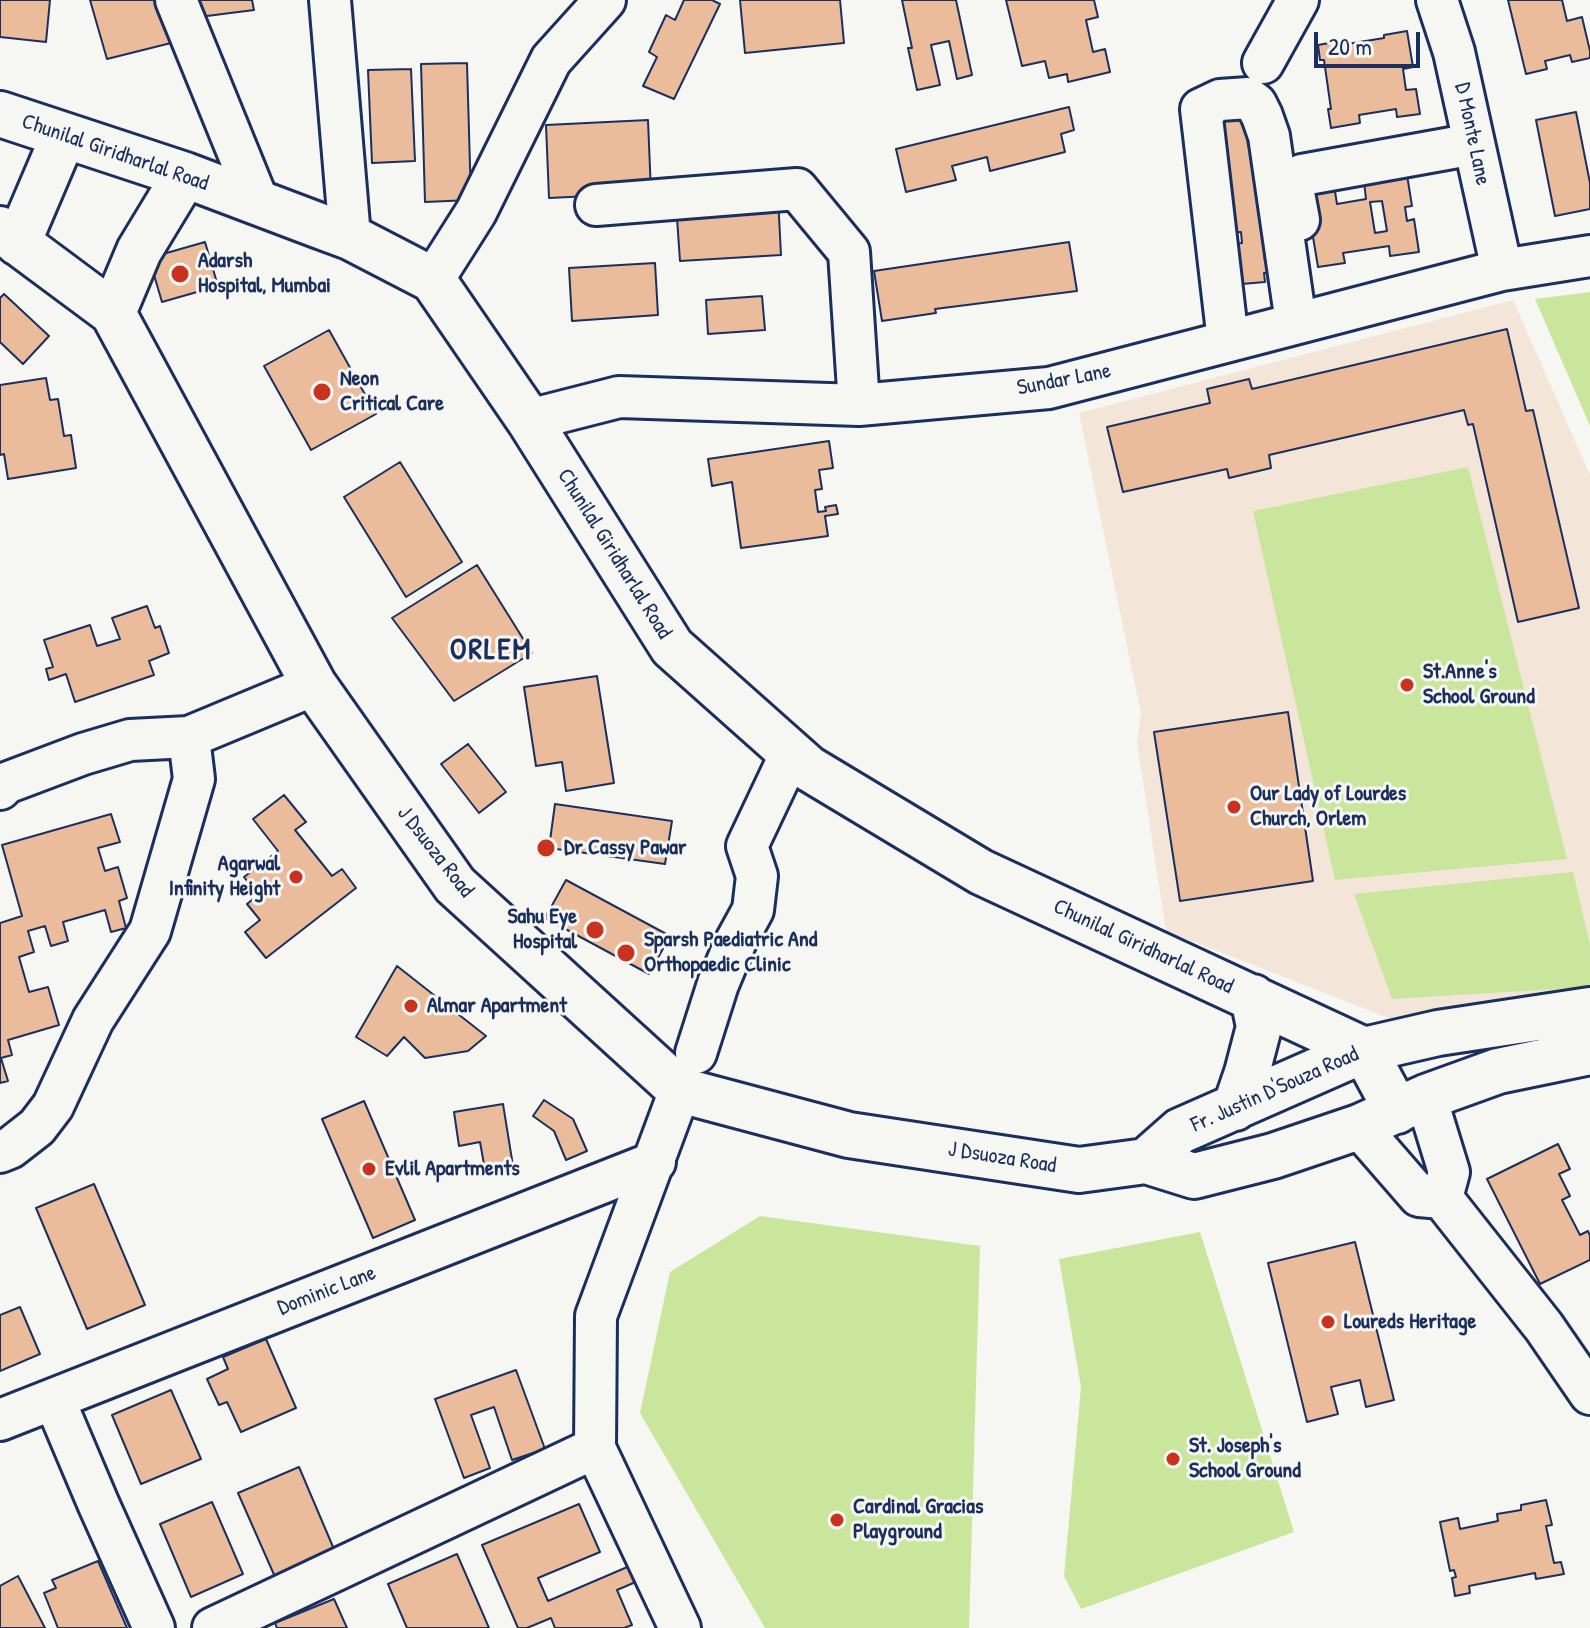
<!DOCTYPE html>
<html>
<head>
<meta charset="utf-8">
<style>
	body { margin:0 }
	#map { position:relative; width:1590px; height:1628px; overflow:hidden; background:#f6f6f2; font-family:"Patrick Hand",sans-serif }
	canvas { display:block }
	.scale { position:absolute; left:1314px; top:32px; width:106px; height:36px; box-sizing:border-box; border:4px solid #1b2f5e; border-top:0; padding-left:10px; font-size:24px; line-height:28px; white-space:nowrap; color:#1b2f5e; -webkit-text-stroke:6px #f6f6f2; paint-order:stroke }
</style>
</head>
<body>
<div id="map">
<canvas width="1590" height="1628"></canvas>
<div class="scale">20 m</div>
</div>
<script>
const ctx = document.querySelector('canvas').getContext('2d');
ctx.lineJoin = 'round';
function paint(path, color) {
  ctx.fillStyle = color;
  ctx.fill(path, 'evenodd');
}
function poly(rows) {
  const path = new Path2D();
  for (const r of rows) {
    path.moveTo(r[0], r[1]);
    for (let i = 2; i < r.length; i += 2) path.lineTo(r[i], r[i + 1]);
  }
  return path;
}
function strokePath(path, color, width, dash) {
  ctx.strokeStyle = color;
  ctx.lineWidth = width;
  ctx.lineCap = dash ? 'butt' : 'round';
  ctx.setLineDash(dash || []);
  ctx.stroke(path);
}
function label(font, color, halo, rows, align = 'center') {
  ctx.font = font + ' "Patrick Hand",sans-serif';
  ctx.lineWidth = 6;
  ctx.setLineDash([]);
  ctx.textBaseline = 'middle';
  ctx.strokeStyle = halo;
  ctx.fillStyle = color;
  for (const [text, x, y, turn = 0] of rows) {
    ctx.save();
    ctx.translate(x, y);
    ctx.rotate((+turn || 0) * Math.PI / 180);
    ctx.textAlign = isNaN(turn) ? turn : align;
    if (halo) ctx.strokeText(text, 0, 0);
    ctx.fillText(text, 0, 0);
    ctx.restore();
  }
}
paint(poly([
	[1513,300,1590,475,1590,1005,1399,1022,1166,931,1137,742,1141,714,1079,413]
]), '#f3e5d8');
paint(poly([
	[1590,292,1590,426,1535,299],
	[1468,467,1567,859,1335,880,1253,511],
	[1573,872,1590,945,1590,987,1392,999,1354,894],
	[760,1216,980,1246,969,1628,765,1628,640,1413,670,1272],
	[1200,1232,1294,1532,1081,1609,1064,1576,1081,1387,1059,1259]
]), '#cae69d');
const building = poly([
	[0,0,50,0,46,42,0,37,0,0],
	[90,0,158,0,175,42,107,59,90,0],
	[197,0,252,0,254,10,199,17,197,0],
	[684,0,712,0,720,4,674,99,643,86,657,57,649,52,666,15,675,20,684,0],
	[740,0,840,0,844,43,745,53,740,0],
	[902,0,956,0,972,75,957,79,949,41,931,45,940,85,917,90,908,48,912,48,902,0],
	[1006,0,1094,0,1098,17,1086,20,1093,52,1105,49,1110,72,1068,82,1067,74,1049,78,1045,61,1022,66,1006,0],
	[1508,0,1562,0,1567,21,1582,17,1590,51,1590,58,1572,62,1570,55,1545,61,1547,69,1526,74,1508,0],
	[1407,31,1413,67,1403,69,1406,90,1416,89,1420,114,1397,117,1396,109,1359,115,1360,123,1331,128,1328,109,1331,109,1324,60,1320,60,1318,45,1340,41,1341,45,1384,38,1384,35,1407,31],
	[467,63,471,200,425,202,421,64,467,63],
	[411,69,415,161,372,163,368,70,411,69],
	[1244,106,1248,146,1265,145,1261,218,1265,261,1271,260,1272,273,1264,273,1265,282,1230,285,1227,244,1242,243,1241,232,1226,233,1227,166,1225,136,1217,137,1215,109,1244,106],
	[1069,107,1074,130,1061,134,1065,152,990,171,987,157,952,166,956,180,906,192,896,149,1069,107],
	[1576,112,1590,183,1590,209,1555,216,1536,120,1576,112],
	[648,120,651,193,549,198,546,125,648,120],
	[1407,175,1412,206,1405,207,1407,221,1414,219,1419,252,1390,256,1389,246,1343,253,1345,263,1318,267,1311,225,1301,184,1333,179,1337,204,1366,199,1364,182,1407,175],
	[1382,201,1387,231,1375,233,1370,202,1382,201],
	[778,197,781,255,680,261,676,204,778,197],
	[205,242,218,286,162,302,149,258,205,242],
	[1069,242,1077,291,935,309,936,313,882,321,874,271,1069,242],
	[655,263,658,315,572,321,569,268,655,263],
	[4,294,49,336,23,364,0,342,0,298,4,294],
	[762,296,765,330,708,334,706,300,762,296],
	[1507,329,1526,411,1533,410,1579,608,1518,622,1473,424,1468,425,1464,410,1269,455,1271,468,1229,478,1227,469,1123,492,1107,427,1210,403,1207,389,1249,379,1252,389,1507,329],
	[329,330,376,414,311,450,264,366,329,330],
	[46,378,50,400,58,399,64,436,71,435,76,468,8,479,4,454,0,455,0,385,46,378],
	[829,441,833,468,819,470,822,489,815,490,818,512,826,511,825,507,836,505,838,514,825,516,828,536,741,548,732,482,712,486,708,459,829,441],
	[400,462,462,562,406,597,344,497,400,462],
	[477,565,532,653,454,701,392,618,477,565],
	[147,606,155,628,160,626,169,653,149,661,154,675,75,702,66,674,49,680,46,669,53,667,44,640,90,625,97,646,120,639,112,618,147,606],
	[597,676,614,783,566,791,562,762,536,766,524,687,597,676],
	[1288,712,1313,881,1180,901,1154,732,1288,712],
	[468,744,506,792,479,813,441,764,468,744],
	[284,795,306,822,295,830,332,876,342,869,356,888,266,958,245,932,260,920,247,904,258,895,244,877,278,851,253,819,284,795],
	[555,804,672,821,665,864,549,848,555,804],
	[111,814,120,842,98,848,105,871,118,867,127,898,119,901,126,928,111,932,105,910,63,922,68,941,51,946,45,926,28,931,34,952,19,957,29,992,48,987,59,1025,8,1040,12,1055,1,1058,8,1081,0,1083,0,923,22,916,2,845,111,814],
	[566,880,670,936,649,974,545,918,566,880],
	[397,966,411,977,486,1036,468,1051,425,1058,404,1037,387,1056,356,1037,397,966],
	[544,1100,573,1119,587,1151,566,1160,554,1131,533,1116,544,1100],
	[364,1101,415,1220,373,1238,322,1119,364,1101],
	[503,1104,513,1166,485,1170,480,1142,459,1146,454,1112,503,1104],
	[1558,1144,1570,1169,1559,1174,1570,1196,1562,1200,1580,1235,1588,1231,1590,1236,1590,1260,1540,1284,1487,1179,1558,1144],
	[94,1184,145,1305,87,1329,36,1208,94,1184],
	[1355,1242,1394,1400,1366,1407,1360,1380,1331,1387,1338,1414,1307,1422,1268,1263,1355,1242],
	[20,1307,40,1354,0,1371,0,1315,20,1307],
	[266,1339,296,1408,241,1432,227,1402,219,1405,207,1379,228,1369,223,1357,266,1339],
	[516,1370,545,1449,512,1460,494,1407,471,1415,490,1468,464,1478,435,1399,516,1370],
	[171,1390,201,1459,141,1484,112,1415,171,1390],
	[299,1467,339,1561,279,1586,238,1493,299,1467],
	[1546,1500,1552,1525,1546,1526,1554,1563,1561,1562,1564,1574,1536,1579,1535,1573,1469,1586,1470,1593,1455,1596,1452,1578,1456,1577,1454,1570,1450,1571,1440,1522,1458,1518,1460,1529,1498,1521,1497,1514,1521,1510,1521,1505,1546,1500],
	[212,1502,243,1574,191,1597,160,1524,212,1502],
	[579,1504,600,1552,538,1578,548,1601,632,1565,638,1581,617,1590,632,1625,624,1628,555,1628,551,1618,527,1628,518,1628,482,1545,579,1504],
	[457,1554,489,1628,407,1628,388,1584,457,1554],
	[98,1561,127,1628,58,1628,44,1593,56,1588,52,1580,98,1561],
	[18,1576,45,1628,0,1628,0,1586,18,1576],
	[334,1599,347,1628,277,1628,275,1623,334,1599]
]);
paint(building, '#ebbc9b');
strokePath(building, '#1b2f5e', 2);
const minor = poly([
	[176,0,259,204],
	[330,0,350,237],
	[1437,0,1454,52,1502,270],
	[1263,63,1298,0],
	[596,205,797,189,849,252,859,405],
	[1299,220,1293,188,1293,179,1302,175,1474,144],
	[433,280,476,212,551,60,605,0],
	[1228,341,1201,109,1220,100,1248,98,1256,104,1262,116,1269,136,1296,323],
	[529,420,619,397,859,405,1049,388,1502,270,1590,256],
	[0,789,6,783,83,754,130,740,189,737,314,685],
	[696,1053,718,984,736,941,753,910,757,876,747,846,791,753],
	[1426,1097,1449,1172,1442,1198],
	[1359,1127,1419,1196,1442,1198,1544,1327,1590,1394],
	[0,1152,10,1148,37,1127,53,1106,93,1020,150,931,194,779,189,737],
	[54,1399,98,1503,154,1628],
	[0,1420,655,1162],
	[213,1628,595,1448],
	[680,1628,595,1448,596,1316,680,1090]
]);
const major = poly([
	[0,114,185,175,320,226,350,237,433,280,529,420,672,647,808,768,981,872,1364,1050,1397,1111],
	[0,229,113,313,314,685,455,885,680,1090,849,1135,1079,1170,1146,1161,1194,1176,1273,1156,1359,1127,1426,1097,1498,1071,1590,1052],
	[18,243,64,135],
	[113,313,139,251,185,175],
	[1235,1108,1247,1073,1259,1027,1253,997],
	[1146,1161,1180,1131,1364,1050,1438,1033,1590,1010]
]);
strokePath(minor, '#1b2f5e', 46);
strokePath(major, '#1b2f5e', 50);
strokePath(minor, '#f6f6f2', 40);
strokePath(major, '#f6f6f2', 44);
for (const [x, y, r, color] of [
	[180,274,10,"#c8321e"],
	[322,392,10,"#c8321e"],
	[1407,685,8,"#c8321e"],
	[1234,807,8,"#c8321e"],
	[546,848,10,"#c8321e"],
	[296,877,8,"#c8321e"],
	[595,930,10,"#c8321e"],
	[626,953,10,"#c8321e"],
	[411,1006,8,"#c8321e"],
	[369,1169,8,"#c8321e"],
	[1328,1322,8,"#c8321e"],
	[1173,1459,8,"#c8321e"],
	[837,1520,8,"#c8321e"]
]) {
  const dot = new Path2D();
  dot.arc(x, y, r, 0, 2 * Math.PI);
  ctx.fillStyle = color;
  ctx.fill(dot);
  strokePath(dot, '#f6f6f2', 3);
}
label('22px', '#1b2f5e', '#f6f6f2', [
	["D Monte Lane",1472,134,78],
	["Chunilal Giridharlal Road",115,153,19],
	["Sundar Lane",1064,380,-11],
	["Chunilal Giridharlal Road",614,554,58],
	["J Dsuoza Road",435,852,52],
	["Chunilal Giridharlal Road",1143,947,25],
	["Fr. Justin D'Souza Road",1275,1090,-24],
	["J Dsuoza Road",1002,1158,9],
	["Dominic Lane",327,1291,-21]
]);
label('bold 22px', '#1b2f5e', '#f6f6f2', [
	["Adarsh",198,261],
	["Hospital, Mumbai",198,286],
	["Neon",340,379],
	["Critical Care",340,404],
	["St.Anne's",1423,672],
	["School Ground",1423,697],
	["Our Lady of Lourdes",1250,794],
	["Church, Orlem",1250,819],
	["Dr Cassy Pawar",564,848],
	["Agarwal",280,864,"right"],
	["Infinity Height",280,889,"right"],
	["Sahu Eye",577,917,"right"],
	["Hospital",577,942,"right"],
	["Sparsh Paediatric And",644,940],
	["Orthopaedic Clinic",644,965],
	["Almar Apartment",427,1006],
	["Evlil Apartments",385,1169],
	["Loureds Heritage",1344,1322],
	["St. Joseph's",1189,1446],
	["School Ground",1189,1471],
	["Cardinal Gracias",853,1507],
	["Playground",853,1532]
], 'left');
ctx.letterSpacing = '2px';
label('bold 30px', '#1b2f5e', '#f6f6f2', [
	["ORLEM",491,651]
]);
ctx.letterSpacing = '0px';
</script>
</body>
</html>
